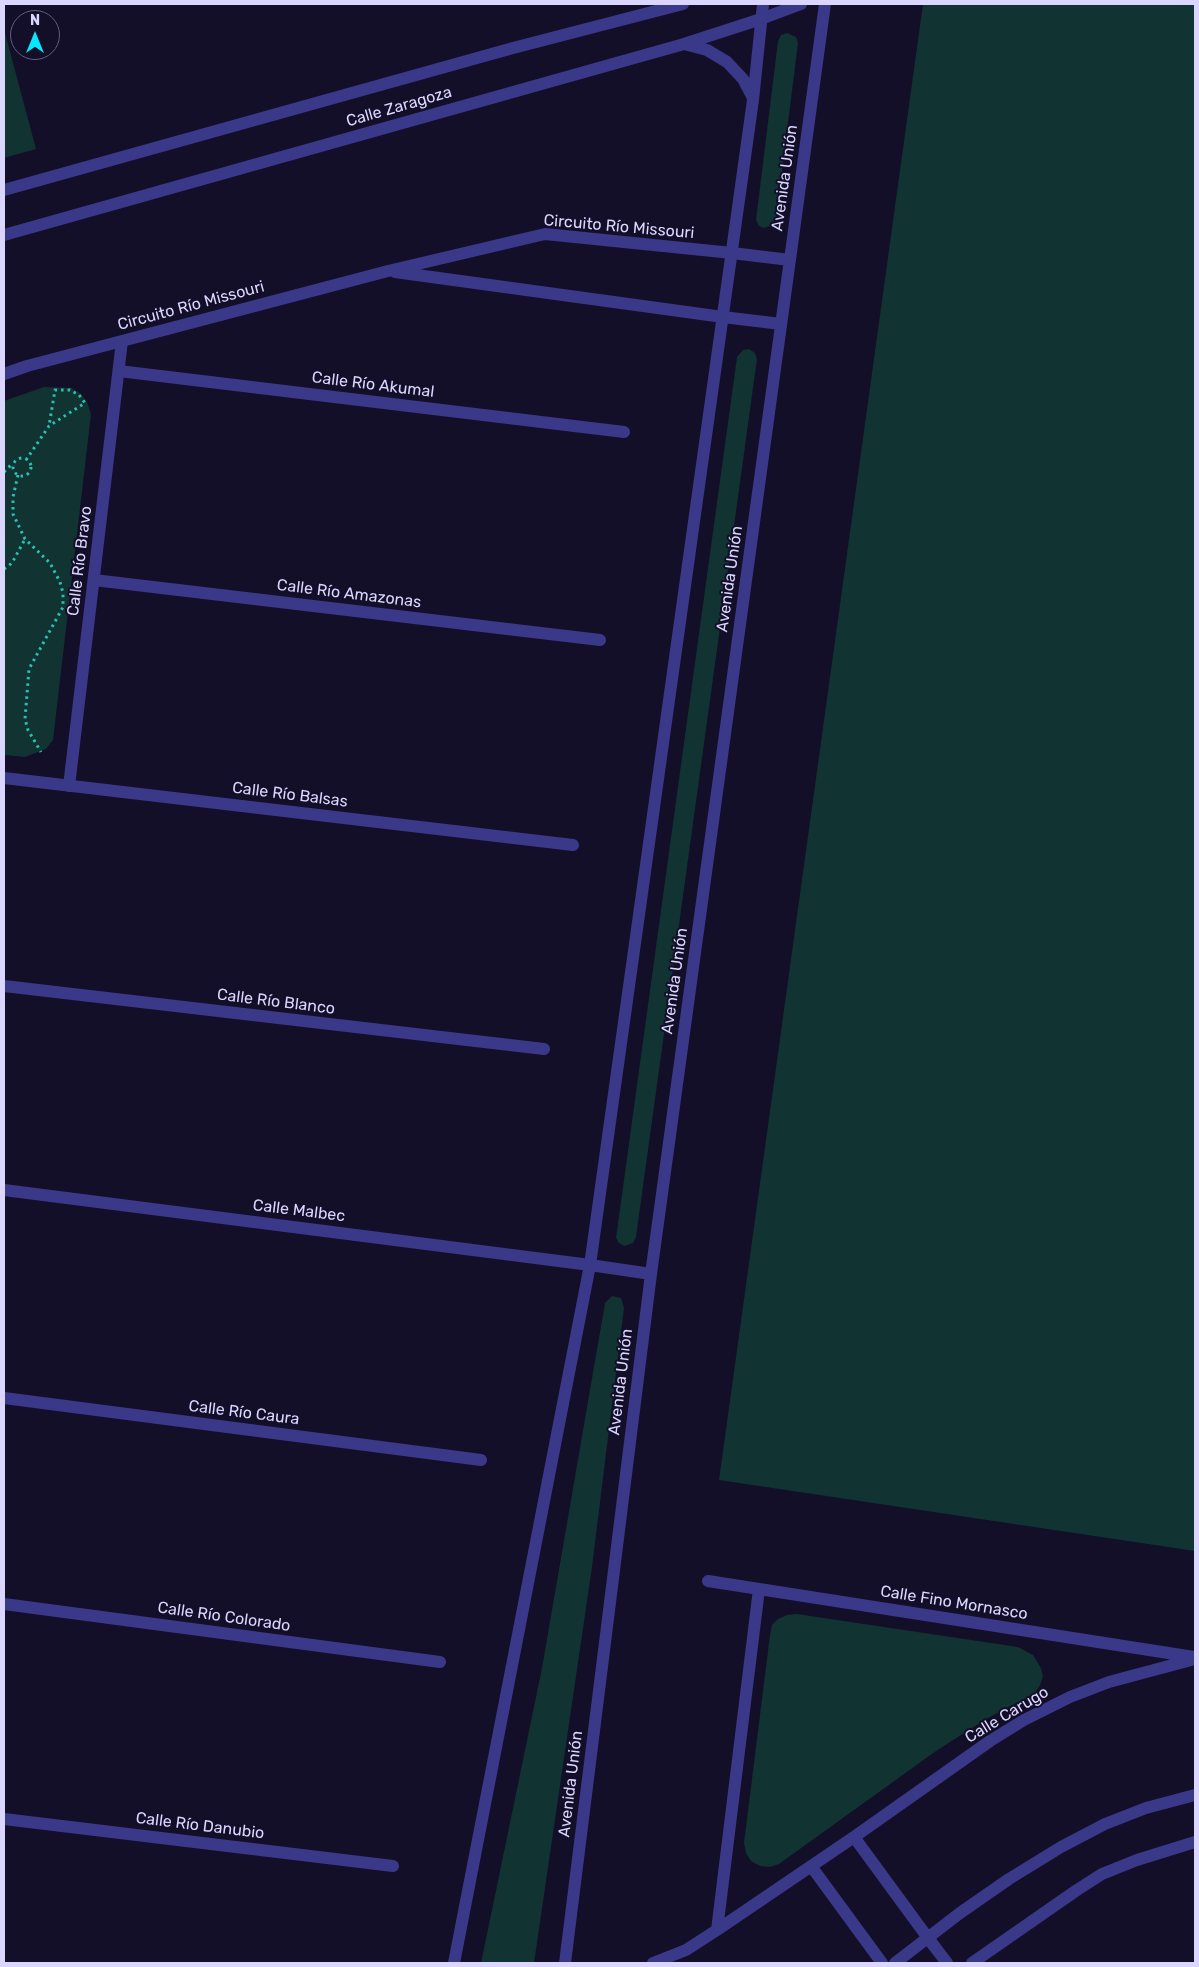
<!DOCTYPE html>
<html>
<head>
<meta charset="utf-8">
<style>
	body { margin:0 }
	#map { position:relative; width:1199px; height:1967px; overflow:hidden; background:#130f28; font-family:Rubik,sans-serif }
	canvas { display:block }
	.frame { position:absolute; inset:0; border:5px solid #dbd6ff; pointer-events:none }
	.north { position:absolute; left:10px; top:10px; width:50px; height:50px; box-sizing:border-box; background:#130f28; border:1px solid #635f7e; border-radius:50%; rotate:0deg; font-size:14px; font-weight:700; line-height:20px; text-align:center; color:#dbd6ff }
	.north::after { content:''; display:block; margin:auto; width:18px; height:22px; background:#02e8ff; clip-path:polygon(50% 0,100% 100%,50% 72%,0 100%) }
</style>
</head>
<body>
<div id="map">
<canvas width="1199" height="1967"></canvas>
<div class="frame"></div>
<div class="north">N</div>
</div>
<script>
const ctx = document.querySelector('canvas').getContext('2d');
ctx.lineJoin = 'round';
function paint(path, color) {
  ctx.fillStyle = color;
  ctx.fill(path, 'evenodd');
}
function poly(rows) {
  const path = new Path2D();
  for (const r of rows) {
    if (r.length === 3) {
      path.moveTo(r[0] + r[2], r[1]);
      path.arc(r[0], r[1], r[2], 0, 2 * Math.PI);
      continue;
    }
    path.moveTo(r[0], r[1]);
    for (let i = 2; i < r.length; i += 2) path.lineTo(r[i], r[i + 1]);
  }
  return path;
}
function strokePath(path, color, width, dash) {
  ctx.strokeStyle = color;
  ctx.lineWidth = width;
  ctx.lineCap = dash ? 'butt' : 'round';
  ctx.setLineDash(dash || []);
  ctx.stroke(path);
}
function label(font, color, halo, rows, align = 'center') {
  ctx.font = font + ' Rubik,sans-serif';
  ctx.lineWidth = 4;
  ctx.setLineDash([]);
  ctx.textBaseline = 'middle';
  ctx.strokeStyle = halo;
  ctx.fillStyle = color;
  for (const [text, x, y, turn = 0] of rows) {
    ctx.save();
    ctx.translate(x, y);
    ctx.rotate((+turn || 0) * Math.PI / 180);
    ctx.textAlign = isNaN(turn) ? turn : align;
    if (halo) ctx.strokeText(text, 0, 0);
    ctx.fillText(text, 0, 0);
    ctx.restore();
  }
}
paint(poly([
	[923,4,1195,4,1195,1551,719,1480],
	[4,29,36,149,4,158],
	[787,33,796,37,798,43,776,219,773,225,764,228,759,226,756,220,778,41,781,35],
	[749,349,755,353,757,359,636,1237,633,1243,624,1246,619,1243,616,1238,737,357,743,350],
	[44,387,71,388,80,393,87,402,91,414,53,740,46,749,25,757,4,755,4,401],
	[612,1296,621,1298,624,1308,592,1567,534,1963,481,1963,542,1668,605,1303],
	[797,1614,1018,1647,1033,1655,1041,1668,1043,1677,1040,1685,1035,1693,986,1719,936,1751,779,1864,770,1867,760,1866,751,1861,746,1853,744,1843,770,1635,772,1625,778,1619,787,1615]
]), '#113331');
strokePath(poly([
	[22,467,9],
	[26,460,49,426,85,403,79,395,70,390,55,390,49,426],
	[4,472,13,463],
	[18,475,13,497,13,514,25,539,50,563,60,582,63,593,63,607,29,669,25,719,28,730,41,752],
	[4,569,12,563,25,539]
]), '#2abfb5', 3, [2.5, 4]);
strokePath(poly([
	[395,272,723,317],
	[119,371,624,432],
	[4,374,27,366,388,271,545,234,732,253],
	[94,580,600,640],
	[4,778,573,845],
	[69,786,122,341],
	[4,986,544,1049],
	[4,1190,590,1265],
	[4,1398,481,1460],
	[708,1581,1194,1657],
	[4,1604,440,1662],
	[4,1819,393,1866],
	[854,1837,928,1938],
	[811,1866,882,1963],
	[717,1930,759,1589],
	[653,1963,686,1950,717,1930,854,1837,990,1741,1024,1720,1070,1697,1109,1682,1195,1659]
]), '#3a3889', 12);
strokePath(poly([
	[684,44,707,50,727,62,743,79,753,98],
	[4,190,513,48,683,4],
	[4,235,684,44,761,19,801,4],
	[732,253,790,260],
	[723,317,781,324],
	[590,1265,651,1274],
	[928,1938,947,1963],
	[454,1963,590,1265,753,100,763,4],
	[565,1963,651,1274,825,4],
	[895,1963,960,1913,1009,1879,1061,1847,1105,1824,1146,1808,1195,1795],
	[972,1963,1077,1890,1102,1874,1137,1860,1195,1842]
]), '#3a3889', 12);
label('16px', '#dbd6ff', '#130f28', [
	["Calle Zaragoza",399,107,-16],
	["Avenida Unión",785,178,-82],
	["Circuito Río Missouri",619,227,5],
	["Circuito Río Missouri",191,306,-15],
	["Calle Río Akumal",373,385,7],
	["Calle Río Bravo",80,561,-83],
	["Avenida Unión",730,579,-82],
	["Calle Río Amazonas",349,594,7],
	["Calle Río Balsas",290,795,7],
	["Avenida Unión",675,981,-82],
	["Calle Río Blanco",276,1002,7],
	["Calle Malbec",299,1211,7],
	["Avenida Unión",621,1382,-83],
	["Calle Río Caura",244,1413,7],
	["Calle Fino Mornasco",954,1603,9],
	["Calle Río Colorado",224,1617,8],
	["Calle Carugo",1007,1715,-31],
	["Avenida Unión",571,1784,-83],
	["Calle Río Danubio",200,1826,7]
]);
</script>
</body>
</html>
